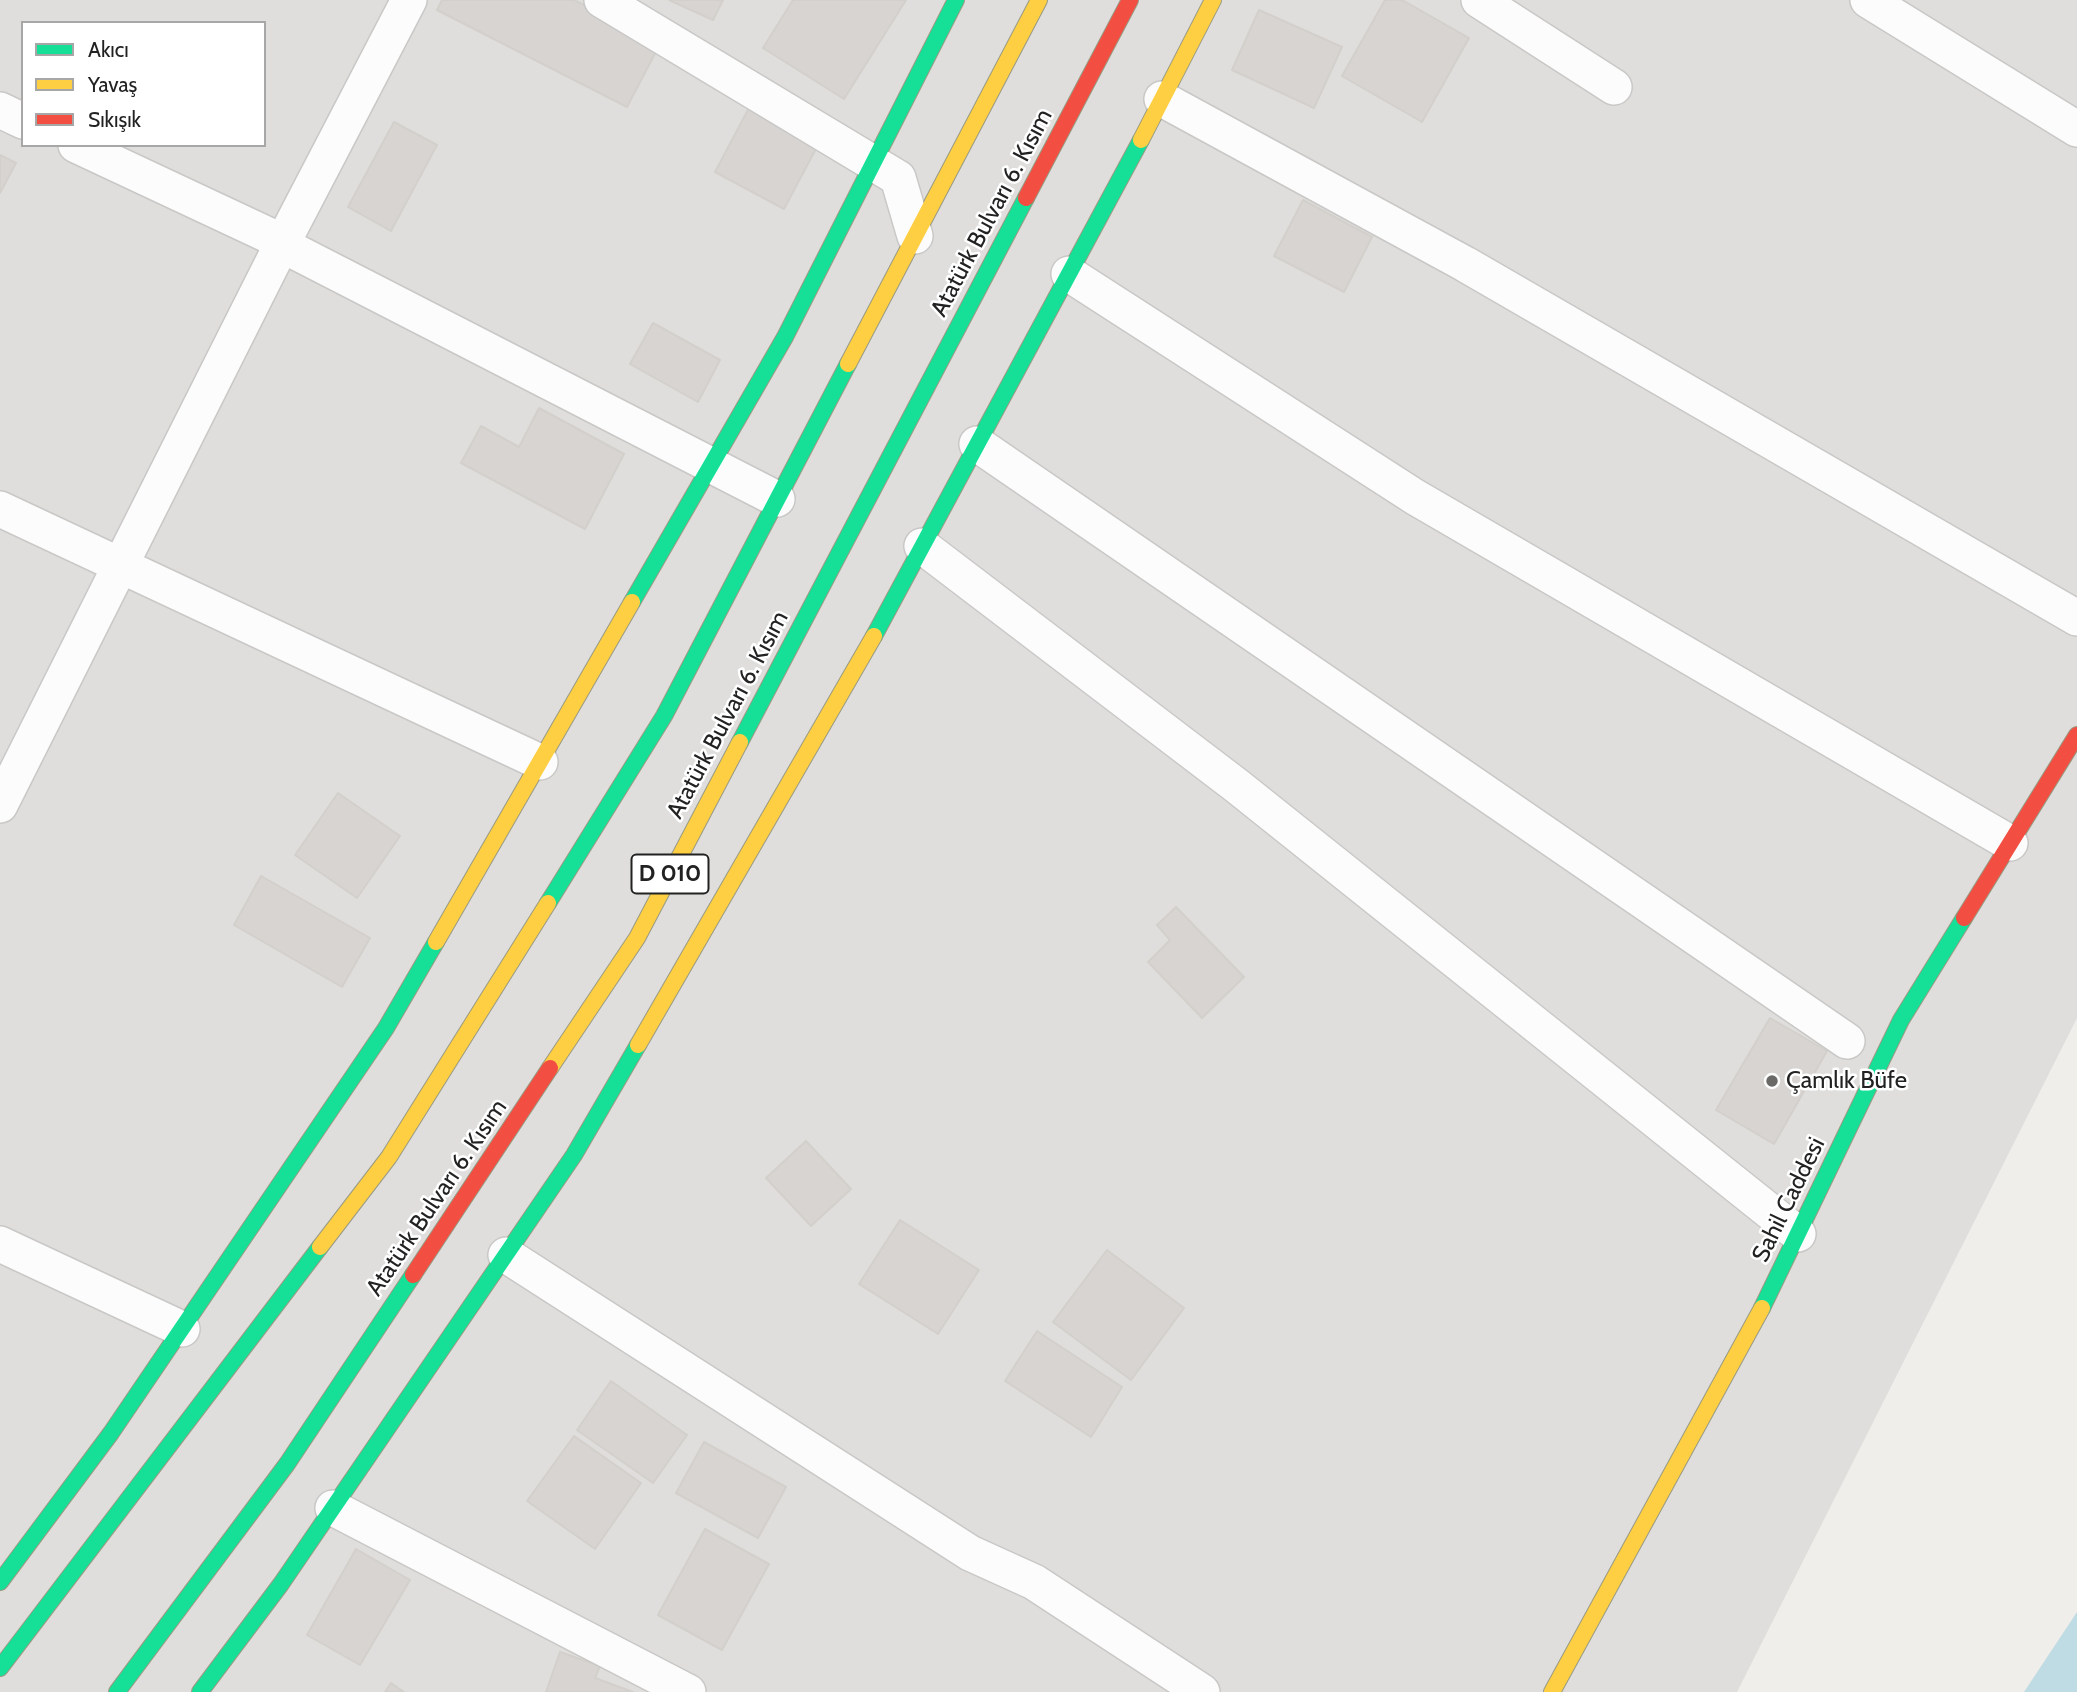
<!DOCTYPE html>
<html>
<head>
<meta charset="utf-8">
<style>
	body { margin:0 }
	#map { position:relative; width:2077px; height:1692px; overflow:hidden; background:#f0eeeb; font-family:Cabin,sans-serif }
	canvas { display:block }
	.legend { position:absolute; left:21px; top:21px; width:245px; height:126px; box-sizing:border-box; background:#fff; border:2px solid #a7a7a7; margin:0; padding:9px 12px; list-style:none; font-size:21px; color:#222 }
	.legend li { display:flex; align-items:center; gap:14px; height:35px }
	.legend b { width:35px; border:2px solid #a7a7a7 }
</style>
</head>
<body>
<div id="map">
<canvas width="2077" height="1692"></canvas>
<ul class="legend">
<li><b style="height:9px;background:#16e098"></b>Akıcı</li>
<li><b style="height:9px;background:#ffcf43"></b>Yavaş</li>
<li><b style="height:9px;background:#f24e42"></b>Sıkışık</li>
</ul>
</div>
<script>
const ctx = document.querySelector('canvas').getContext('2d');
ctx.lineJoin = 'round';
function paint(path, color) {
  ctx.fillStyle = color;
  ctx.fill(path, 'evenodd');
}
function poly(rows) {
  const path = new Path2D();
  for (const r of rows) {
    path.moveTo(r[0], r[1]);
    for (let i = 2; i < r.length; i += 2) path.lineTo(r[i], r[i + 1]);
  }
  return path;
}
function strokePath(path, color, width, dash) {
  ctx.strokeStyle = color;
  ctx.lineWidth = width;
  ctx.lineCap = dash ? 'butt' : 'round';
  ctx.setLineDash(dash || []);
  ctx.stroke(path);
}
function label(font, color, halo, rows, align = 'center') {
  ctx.font = font + ' Cabin,sans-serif';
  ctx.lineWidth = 5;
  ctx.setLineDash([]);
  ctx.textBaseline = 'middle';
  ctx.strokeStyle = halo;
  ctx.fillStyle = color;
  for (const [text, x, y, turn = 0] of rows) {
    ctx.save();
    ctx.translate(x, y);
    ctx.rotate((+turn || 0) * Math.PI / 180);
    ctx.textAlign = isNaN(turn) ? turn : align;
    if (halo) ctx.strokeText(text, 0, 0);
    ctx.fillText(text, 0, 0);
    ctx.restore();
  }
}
paint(poly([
	[0,0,2077,0,2077,1018,1737,1692,0,1692],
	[23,23,264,23,264,145,23,145]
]), '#dfdedc');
paint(poly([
	[2077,1612,2077,1692,2024,1692]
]), '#bfdbe3');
const building = poly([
	[442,0,574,0,660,44,627,107,437,10,442,0],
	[669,0,723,0,713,20,669,0],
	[793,0,906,0,844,99,763,48,793,0],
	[1385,0,1402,0,1469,38,1422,122,1342,76,1385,0],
	[1259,10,1342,47,1314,108,1232,70,1259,10],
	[750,106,819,143,784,209,715,172,750,106],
	[394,122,437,145,391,231,348,207,394,122],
	[0,155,16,163,0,193,0,155],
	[1303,200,1372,237,1344,292,1274,256,1303,200],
	[653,323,720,360,698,402,630,364,653,323],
	[539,408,624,454,585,529,461,463,481,426,519,447,539,408],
	[338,793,400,836,357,898,295,855,338,793],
	[261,876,370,938,342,987,234,925,261,876],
	[1176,907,1244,977,1202,1018,1148,962,1170,940,1157,925,1176,907],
	[1770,1018,1827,1051,1774,1144,1716,1110,1770,1018],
	[806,1141,851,1189,811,1226,766,1178,806,1141],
	[900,1220,979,1270,938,1334,859,1284,900,1220],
	[1107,1250,1184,1308,1131,1380,1053,1322,1107,1250],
	[1037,1331,1122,1387,1091,1437,1005,1381,1037,1331],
	[611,1381,687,1435,653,1483,577,1430,611,1381],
	[574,1436,641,1483,595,1549,527,1501,574,1436],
	[704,1442,786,1487,758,1538,676,1493,704,1442],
	[705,1529,769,1564,722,1650,658,1615,705,1529],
	[356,1549,410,1580,360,1665,307,1635,356,1549],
	[560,1652,600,1666,595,1678,633,1692,546,1692,560,1652],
	[391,1683,404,1692,385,1692,391,1683]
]);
paint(building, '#d7d4d2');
strokePath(building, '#d3d0cc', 2);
const street = poly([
	[602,0,898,178,915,236],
	[1479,0,1614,87],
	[1868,0,2077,129],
	[1162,99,1465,264,2077,618],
	[0,110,23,121],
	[76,145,283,242,296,252,777,499],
	[1069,274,1415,497,2010,843],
	[977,444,1847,1041],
	[0,509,540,762],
	[922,546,1237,786,1798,1234],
	[0,805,283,242,409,0],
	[0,1244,182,1329],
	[506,1255,970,1553,1034,1582,1202,1692],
	[333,1508,688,1692]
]);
const fast = poly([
	[632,602,785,337,956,0],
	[874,636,1141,140],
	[740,742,1026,198],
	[548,903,664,716,848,364],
	[1762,1308,1901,1020,1964,918],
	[0,1582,111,1433,386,1028,436,942],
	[0,1668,320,1247],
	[117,1692,287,1464,413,1275],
	[200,1692,281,1584,574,1155,638,1045]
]);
const slow = poly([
	[1141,140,1213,0],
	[848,364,1039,0],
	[436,942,632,602],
	[638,1045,874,636],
	[550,1068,637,938,740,742],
	[320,1247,389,1157,548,903],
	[1552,1692,1762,1308]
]);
const jam = poly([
	[1026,198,1130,0],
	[1964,918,2077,735],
	[413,1275,550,1068]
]);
strokePath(street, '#c9c8c7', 38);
strokePath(fast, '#999a82', 18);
strokePath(slow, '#999a82', 18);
strokePath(jam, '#999a82', 18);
strokePath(street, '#fdfcfc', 35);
strokePath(fast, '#16e098', 16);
strokePath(slow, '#ffcf43', 16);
strokePath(jam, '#f24e42', 16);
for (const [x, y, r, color] of [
	[1772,1081,7,"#6a6968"]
]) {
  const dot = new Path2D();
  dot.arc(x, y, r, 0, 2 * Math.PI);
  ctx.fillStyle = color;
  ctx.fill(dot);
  strokePath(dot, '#fff', 2.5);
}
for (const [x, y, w] of [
	[670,874,77]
]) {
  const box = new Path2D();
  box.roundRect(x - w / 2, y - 19.5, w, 39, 5);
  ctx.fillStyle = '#fff';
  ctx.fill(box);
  strokePath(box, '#222', 2);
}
label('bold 23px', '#222', null, [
	["D 010",670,874]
]);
label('24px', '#222', '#fff', [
	["Atatürk Bulvarı 6. Kısım",992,213,-62],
	["Atatürk Bulvarı 6. Kısım",728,715,-62],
	["Atatürk Bulvarı 6. Kısım",437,1198,-56],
	["Sahil Caddesi",1789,1200,-64]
]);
label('24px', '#222', '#fff', [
	["Çamlık Büfe",1786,1081]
], 'left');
</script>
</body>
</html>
